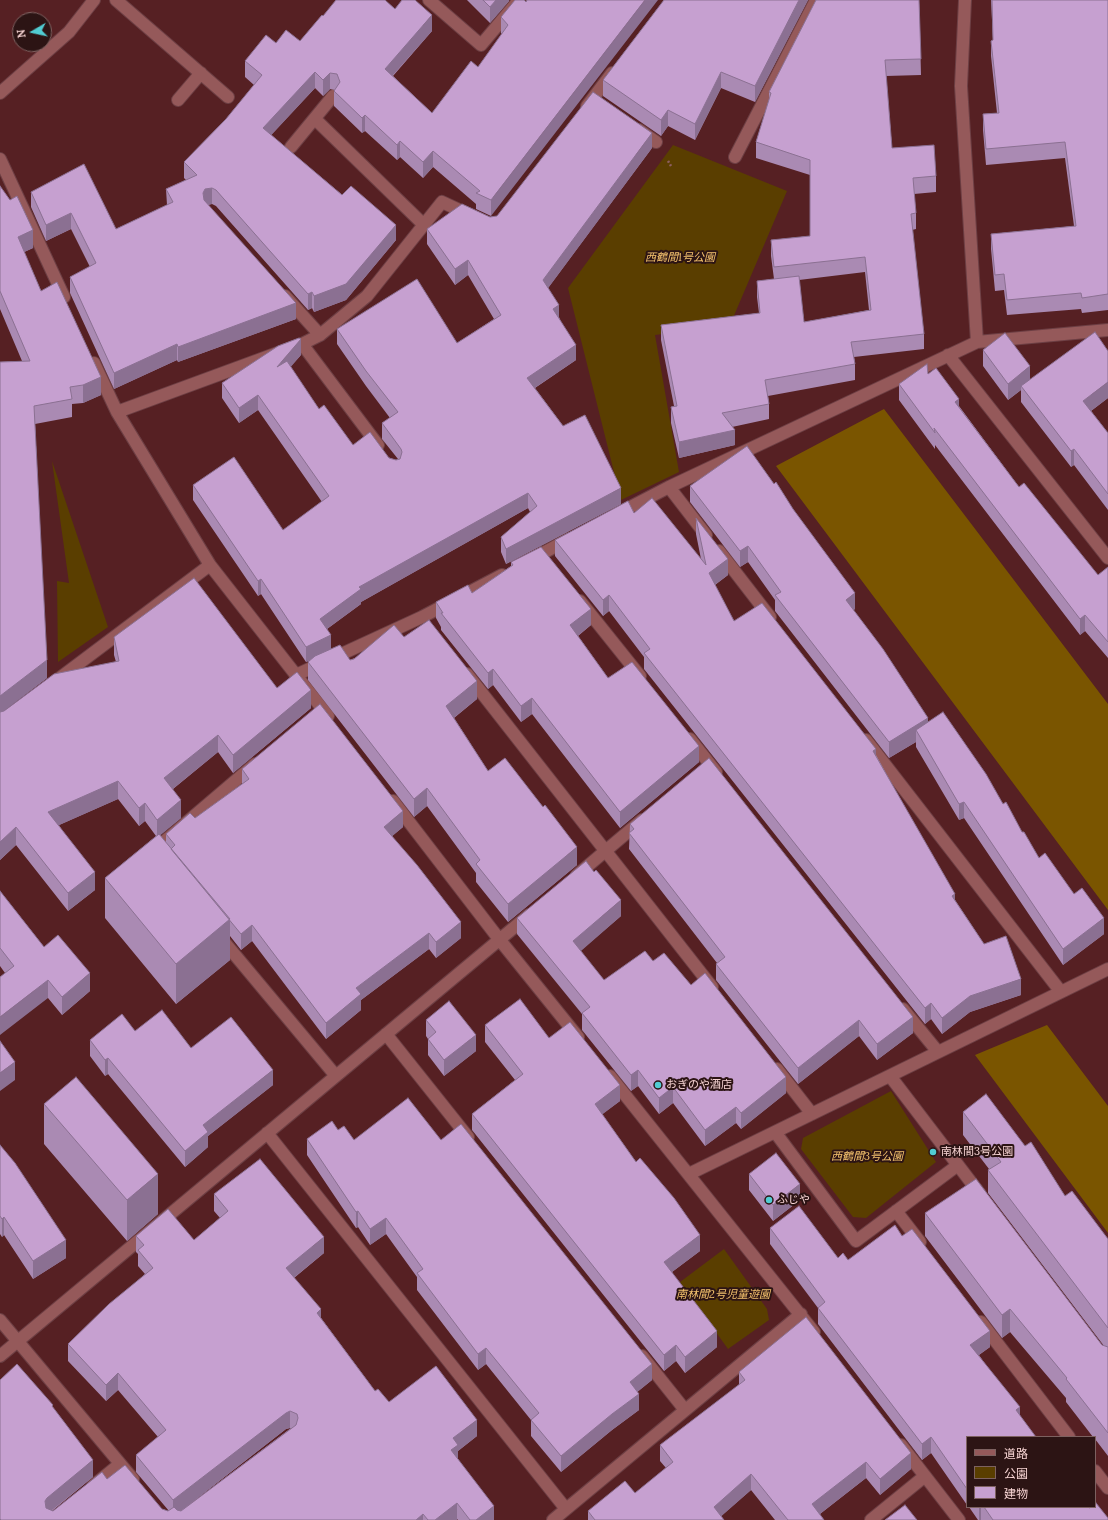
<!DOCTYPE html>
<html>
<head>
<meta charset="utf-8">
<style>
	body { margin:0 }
	#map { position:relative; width:1108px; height:1520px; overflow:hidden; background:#562023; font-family:Lora,"Noto Sans JP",serif }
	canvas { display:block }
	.legend { position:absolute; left:966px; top:1436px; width:130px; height:72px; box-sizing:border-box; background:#2c1414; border:1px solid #7d6160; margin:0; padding:5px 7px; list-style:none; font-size:12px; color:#f7d4d3 }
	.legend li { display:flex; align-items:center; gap:8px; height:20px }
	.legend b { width:20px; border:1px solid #7d6160 }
	.north { position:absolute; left:12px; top:12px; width:40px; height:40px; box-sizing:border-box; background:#2c1414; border:1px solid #7d6160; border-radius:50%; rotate:261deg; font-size:11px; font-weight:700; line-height:16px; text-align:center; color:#f7d4d3 }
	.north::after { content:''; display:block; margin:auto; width:14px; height:18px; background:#51ccd2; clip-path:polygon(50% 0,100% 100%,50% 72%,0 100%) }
</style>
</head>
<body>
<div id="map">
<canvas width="1108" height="1520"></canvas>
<ul class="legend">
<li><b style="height:5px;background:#95595a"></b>道路</li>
<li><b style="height:11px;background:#5a3e00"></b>公園</li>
<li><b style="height:11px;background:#c6a0d0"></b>建物</li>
</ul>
<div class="north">N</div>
</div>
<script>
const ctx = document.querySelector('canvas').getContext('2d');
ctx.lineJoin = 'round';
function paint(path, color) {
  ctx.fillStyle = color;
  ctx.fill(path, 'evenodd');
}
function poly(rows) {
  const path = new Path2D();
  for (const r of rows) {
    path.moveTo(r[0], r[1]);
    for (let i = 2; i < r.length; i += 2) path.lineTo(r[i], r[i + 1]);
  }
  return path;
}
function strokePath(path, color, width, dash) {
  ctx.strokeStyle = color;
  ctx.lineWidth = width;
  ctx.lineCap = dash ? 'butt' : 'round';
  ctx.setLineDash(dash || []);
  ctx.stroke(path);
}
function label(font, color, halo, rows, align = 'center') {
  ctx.font = font + ' Lora,"Noto Sans JP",serif';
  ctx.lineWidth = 4;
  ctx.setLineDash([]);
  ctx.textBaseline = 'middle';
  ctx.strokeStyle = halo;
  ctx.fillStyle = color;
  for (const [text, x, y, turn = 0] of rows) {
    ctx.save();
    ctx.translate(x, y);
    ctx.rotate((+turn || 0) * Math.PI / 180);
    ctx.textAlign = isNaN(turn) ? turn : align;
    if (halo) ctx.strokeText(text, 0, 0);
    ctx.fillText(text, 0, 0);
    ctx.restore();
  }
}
paint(poly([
	[673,145,787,191,730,325,655,335,679,472,621,500,568,288],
	[52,461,108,627,58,662,57,581,69,583],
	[891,1091,936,1162,866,1218,853,1217,801,1149,803,1138],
	[724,1249,767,1309,769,1320,728,1349,680,1282]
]), '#5a3e00');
paint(poly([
	[884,409,1108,704,1108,910,776,466],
	[1047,1025,1108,1106,1108,1233,975,1055]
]), '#7a5500');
const minor = poly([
	[116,0,228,97],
	[429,0,481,45,519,0],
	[965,0,961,86,977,342],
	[0,93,69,32,94,0],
	[178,100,201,73],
	[587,106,612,73],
	[315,119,424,225],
	[639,130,656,142],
	[291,147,333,96],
	[735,157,816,0],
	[0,159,64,297],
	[285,296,320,335],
	[302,344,378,445],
	[948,355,1108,558],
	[94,363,117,412,210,565,328,716],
	[117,412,302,344,320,335,367,296,442,202,470,215],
	[669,487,706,535],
	[617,514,669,487,977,342,1108,330],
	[719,551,770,617],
	[532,559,569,539],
	[580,601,640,676],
	[467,674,712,987],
	[296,675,422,617,502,575],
	[57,680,210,565],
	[690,739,716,772],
	[866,740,1061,992],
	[393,801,499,939,578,1037],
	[153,851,255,764],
	[577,875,642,820],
	[220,937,336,1076],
	[903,1009,938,1052],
	[386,1034,468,1137],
	[777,1069,812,1114],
	[610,1076,814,1332],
	[890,1076,980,1194],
	[775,1132,856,1241,958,1165],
	[267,1133,566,1509],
	[689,1174,1108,969],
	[896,1211,920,1242],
	[0,1320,133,1479],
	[981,1322,1069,1437],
	[0,1356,529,915],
	[642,1356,685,1410],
	[901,1445,959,1520],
	[1095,1471,1108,1488],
	[93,1486,120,1464],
	[553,1520,801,1314],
	[871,1520,925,1476]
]);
strokePath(minor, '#6d3f44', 14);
strokePath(poly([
	[668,161,671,166]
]), '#8e5f61', 2.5, [2, 2]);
strokePath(minor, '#95595a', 12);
paint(poly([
	[467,0,509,0,509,1,490,23],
	[515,0,491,216,476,209,476,204,433,167,423,178,400,157,397,160,365,131,362,133,334,106,334,91,335,90,330,89,323,96,315,88,271,135,396,240,346,300,314,312,312,308,308,310,216,206,212,204,208,205,296,319,178,362,177,360,114,389,70,293,70,277,90,267,71,229,46,241,31,207,31,192,116,229,167,205,166,189,186,180,184,178,184,162,226,119,254,85,245,77,245,61,276,43,300,41,323,16,395,9,432,31,393,76,432,113,478,67,502,34,501,33,501,17],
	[664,0,808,0,755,102,721,88,695,140,668,126,661,136,603,96,603,80],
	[816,0,922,0,919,0,921,75,886,76,892,148,936,176,936,192,914,194,916,213,916,229,912,230,924,334,924,349,854,357,855,364,855,380,768,396,769,404,769,419,732,427,735,445,679,458,671,423,671,407,674,406,661,340,661,325,759,313,757,297,757,281,774,279,771,256,771,240,810,236,810,175,756,158,756,142,769,100,769,92],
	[865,272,869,310,804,322,799,280],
	[991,0,1108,0,1108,310,1082,313,1081,309,1007,315,1004,290,995,291,991,249,991,234,1074,226,1065,158,986,165,983,130,983,114,997,113,991,56,991,41,993,40],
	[652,148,548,288,559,317,576,360,535,388,621,504,506,564,501,552,501,537,530,512,528,508,361,602,361,604,327,629,331,649,350,660,404,637,477,699,454,718,488,771,577,865,508,922,476,882,476,873,427,806,414,817,308,680,308,662,311,660,306,662,261,594,258,596,193,500,193,485,283,530,322,502,258,410,239,423,222,398,222,383,301,355,290,367,319,409,353,445,396,460,398,459,382,439,382,423,390,418,366,386,337,344,337,329,457,343,494,319,468,275,455,285,427,244,427,229,490,217,497,216],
	[0,186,33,248,24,252,41,291,101,395,83,403,72,404,72,417,35,424,47,678,3,711,116,662,114,655,114,637,277,688,311,708,233,773,218,752,173,789,181,818,160,835,166,843,166,834,195,818,242,784,242,769,403,827,392,836,461,938,436,958,429,949,361,1000,361,1010,326,1039,252,941,241,950,230,936,230,960,176,1004,105,918,105,878,156,836,145,821,139,826,118,799,59,825,95,890,68,911,16,845,0,860,0,362,22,361,0,309],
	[983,350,1030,379,1108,398,1091,411,1108,433,1108,510,1074,465,1071,467,1021,402,1021,390,1008,400,983,366],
	[928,374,959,406,1019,487,1098,575,1108,567,1108,658,1085,631,1080,635,935,445,935,449,899,400,899,384],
	[690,486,855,609,853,610,928,722,1003,804,1039,858,1074,894,1104,934,1063,965,964,818,959,820,916,747,916,742,889,758,775,611,775,600,748,562,740,567,690,502],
	[634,513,701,559,696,534,696,518,728,575,715,585,734,621,876,755,955,900,984,944,1021,995,970,1012,942,1034,931,1019,925,1024,644,669,644,657,609,611,603,616,555,556,555,540],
	[511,562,591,625,578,636,608,678,699,762,620,828,532,714,521,722,493,685,488,689,441,630,441,627,436,618,436,602,472,593,511,566],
	[630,824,913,1033,877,1060,859,1036,798,1084,716,980,716,964,717,963,629,849],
	[0,891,44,947,90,991,62,1015,48,998,5,973,0,966],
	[621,916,580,951,604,980,653,961,691,985,786,1093,741,1129,736,1123,705,1146,673,1103,659,1114,638,1086,631,1091,582,1030,582,1014,517,934,517,918],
	[426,1020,476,1051,444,1076,428,1055,428,1039,426,1036],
	[485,1025,549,1038,620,1101,602,1114,636,1162,700,1251,672,1272,717,1347,685,1373,676,1361,664,1371,472,1130,472,1114,515,1080,485,1042],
	[135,1031,191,1048,273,1085,208,1136,208,1147,185,1167,108,1074,105,1076,90,1056,90,1040],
	[44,1104,158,1214,127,1241,44,1144],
	[963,1112,1025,1146,1065,1196,1108,1239,1108,1456,1095,1439,1095,1437,1093,1437,1066,1402,1066,1398,1010,1332,1002,1338,925,1236,925,1213,1102,1345,1104,1346,988,1193,988,1170,989,1169,963,1135],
	[338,1130,354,1140,441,1140,652,1380,637,1392,639,1410,612,1430,561,1472,531,1436,531,1420,486,1364,478,1370,417,1290,417,1277,386,1234,370,1245,358,1227,356,1228,307,1155,307,1139],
	[0,1145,66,1258,33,1279,4,1235,2,1237,0,1234],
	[749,1174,800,1200,773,1221,749,1190],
	[214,1194,324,1253,294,1278,321,1318,375,1391,389,1402,477,1436,458,1451,458,1459,494,1520,458,1520,457,1519,457,1520,0,1520,0,1380,53,1408,93,1477,52,1511,53,1511,107,1479,162,1509,168,1511,169,1511,136,1472,136,1455,158,1437,118,1390,106,1401,68,1361,68,1344,145,1274,138,1266,138,1254,136,1252,136,1236,194,1240,220,1218,214,1211],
	[290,1428,291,1428,181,1511,286,1429],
	[770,1228,838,1258,848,1260,902,1236,990,1347,979,1355,1020,1415,967,1437,967,1505,931,1453,922,1460,818,1324,818,1308,770,1244],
	[739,1372,911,1469,880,1495,866,1478,820,1514,824,1520,775,1520,751,1490,721,1516,724,1520,588,1520,588,1511,635,1493,666,1468,660,1461,660,1445,739,1385],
	[969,1507,1089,1507,1108,1520,978,1520]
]), '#aa8ab3');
paint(poly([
	[496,0,509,0,509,1,490,23,490,7],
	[645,0,658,0,491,216,491,200],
	[799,0,808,0,755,102,755,86],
	[432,15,432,31,385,84,385,69],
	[315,72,315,88,263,144,263,128],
	[721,72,721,88,695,140,695,124],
	[330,73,330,89,323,96,323,80],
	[668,110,668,126,661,136,661,120],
	[365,115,365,131,362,133,362,118],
	[652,133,652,148,543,295,543,280],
	[400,141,400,157,397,160,397,145],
	[433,151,433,167,423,178,423,162],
	[212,188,212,204,205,205,203,193,205,189],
	[71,213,71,229,46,241,46,225],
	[396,225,396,240,346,300,314,312,314,296],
	[33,230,33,248,18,255,18,237],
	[468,260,468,275,455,285,455,269],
	[312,292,312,308,308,310,308,294],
	[296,303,296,319,178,362,178,347],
	[559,305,559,320,553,309],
	[301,339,301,355,277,383,277,367],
	[177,344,177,360,114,389,114,373],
	[576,345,576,360,527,393,527,378],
	[1030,366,1030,382,1021,386,1021,390,1008,400,1008,384],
	[101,377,101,395,83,403,83,385],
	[1108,382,1108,398,1083,417,1083,401],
	[258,395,258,410,239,423,239,408],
	[959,399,959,416,955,402],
	[735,430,735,445,679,458,679,442],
	[1074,449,1074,465,1071,467,1071,451],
	[621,488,621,504,506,564,506,549],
	[528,493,528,508,361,602,361,604,320,634,320,619,359,587],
	[748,546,748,562,740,567,740,551],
	[728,559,728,575,709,589,709,573],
	[261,579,261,594,258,596,258,581],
	[855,593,855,609,846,616,846,600],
	[609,595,609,611,603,616,603,600],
	[591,609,591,625,570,642,570,625],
	[1085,615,1085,631,1080,635,1080,619],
	[331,635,331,650,306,662,306,647],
	[47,660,47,678,0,714,0,696],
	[493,669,493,685,488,689,488,673],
	[477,681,477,699,446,724,446,706],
	[311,690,311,708,233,773,233,755],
	[532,698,532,714,521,722,521,706],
	[928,718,928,735,916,730,916,742,889,758,889,742],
	[218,735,218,752,164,796,164,778],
	[699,746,699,762,620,828,620,812],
	[876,749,876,765,873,751],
	[118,781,118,799,48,830,48,812],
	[427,788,427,806,414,817,414,799],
	[181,800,181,818,157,838,157,820],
	[964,802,964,818,959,820,959,804],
	[145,803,145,821,139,826,139,808],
	[403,811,403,827,384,843,384,827],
	[16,827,16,845,0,860,0,842],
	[577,847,577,865,508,922,508,904],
	[95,872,95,890,68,911,68,893],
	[955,894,955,910,952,896],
	[621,900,621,916,573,958,573,941],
	[1104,918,1104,934,1063,965,1063,949],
	[230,919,230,960,176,1004,176,964],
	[461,922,461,938,436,958,436,942],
	[252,925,252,941,241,950,241,934],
	[429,933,429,949,361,1000,361,1010,326,1039,326,1023,356,988],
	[90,973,90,991,62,1015,62,997],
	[1021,979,1021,995,970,1012,942,1034,942,1018,970,996],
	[48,980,48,998,0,1035,0,1017],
	[931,1003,931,1019,925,1024,925,1008],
	[913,1017,913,1033,877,1060,877,1044],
	[859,1020,859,1036,798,1084,798,1068],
	[476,1035,476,1051,444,1076,444,1060],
	[108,1058,108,1074,105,1076,105,1060],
	[15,1062,15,1080,0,1091,0,1073],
	[273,1070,273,1085,208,1136,208,1147,185,1167,185,1151,203,1125],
	[638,1070,638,1086,631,1091,631,1075],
	[786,1077,786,1093,741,1129,741,1113],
	[620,1085,620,1101,595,1120,595,1104],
	[673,1087,673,1103,659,1114,659,1098],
	[736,1107,736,1123,705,1146,705,1130],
	[158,1174,158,1214,127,1241,127,1200],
	[800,1184,800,1200,773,1221,773,1205],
	[358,1211,358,1227,356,1228,356,1212],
	[4,1217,4,1235,2,1237,2,1219],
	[386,1218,386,1234,370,1245,370,1229],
	[700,1235,700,1251,664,1278,664,1262],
	[324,1237,324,1253,286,1284,286,1268],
	[66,1240,66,1258,33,1279,33,1261],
	[321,1309,321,1326,317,1313],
	[1010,1309,1010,1332,1002,1338,1002,1315],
	[717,1331,717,1347,685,1373,685,1357],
	[990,1331,990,1347,970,1361,970,1345],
	[676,1345,676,1361,664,1371,664,1355],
	[486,1348,486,1364,478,1370,478,1354],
	[652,1364,652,1380,630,1398,630,1382],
	[118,1373,118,1390,106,1401,106,1385],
	[639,1394,639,1410,612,1430,561,1472,561,1456,612,1414],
	[1020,1407,1020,1423,1016,1410],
	[290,1411,290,1428,286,1429,173,1517,173,1500,286,1413],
	[477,1420,477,1436,458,1451,458,1461,451,1450,453,1438],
	[931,1437,931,1453,922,1460,922,1444],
	[911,1453,911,1469,880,1495,880,1479],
	[93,1460,93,1477,47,1514,45,1501,47,1498],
	[866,1462,866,1478,812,1520,812,1504],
	[751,1474,751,1490,717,1520,714,1507],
	[457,1503,457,1520,435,1520],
	[494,1506,494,1520,476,1520],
	[979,1507,981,1507,981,1520,979,1520],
	[423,1514,423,1520,416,1520]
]), '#8b7092');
const building = poly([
	[336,0,385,0,395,9,402,0,415,0,432,15,385,69,432,113,471,61,478,67,508,25,501,17,515,0,524,0,526,2,527,0,645,0,491,200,476,193,480,191,433,151,423,162,400,141,397,145,365,115,362,118,334,91,340,82,337,74,330,73,323,80,315,72,263,128,342,195,351,186,396,225,346,284,314,296,312,292,308,294,216,190,212,188,205,189,203,193,204,200,296,303,178,347,177,344,114,373,70,277,96,263,71,213,46,225,31,192,84,164,116,229,173,202,166,189,197,175,184,162,226,119,262,75,245,61,266,35,276,43,286,30,300,41,322,15,323,16,336,0],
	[483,0,496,0,490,7,483,0],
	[664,0,799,0,755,86,721,72,695,124,668,110,661,120,603,80,664,0],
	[816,0,919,0,921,59,885,60,892,148,934,145,936,176,913,178,916,213,911,214,924,334,851,342,855,364,765,380,769,404,722,413,735,430,679,442,671,407,677,406,661,325,760,313,757,281,799,276,804,322,871,310,865,257,774,267,771,240,810,236,810,160,756,142,771,93,769,92,816,0],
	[992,0,1108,0,1108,294,1082,298,1081,293,1007,300,1004,274,995,275,991,234,1076,226,1065,142,986,149,983,114,999,113,991,41,993,40,992,0],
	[593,92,652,133,543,280,559,305,553,309,576,345,527,378,563,426,585,415,621,488,506,549,501,537,537,506,528,493,359,587,361,589,320,619,331,635,306,647,261,579,258,581,193,485,234,457,283,530,329,496,258,395,239,408,222,383,278,346,299,338,301,339,277,367,287,361,319,409,324,405,353,445,370,432,389,458,396,460,400,459,402,452,401,449,382,423,398,412,366,371,337,329,417,279,457,343,501,315,468,260,455,269,427,229,462,204,490,217,497,216,593,92],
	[0,186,10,200,17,196,33,230,18,237,41,291,57,282,101,377,83,385,70,387,72,399,34,406,47,660,0,696,0,362,30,361,0,291,0,186],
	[1095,332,1108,351,1108,382,1083,401,1108,433,1108,494,1074,449,1071,451,1021,386,1095,332],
	[1005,333,1030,366,1008,384,983,350,1005,333],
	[927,364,928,374,936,368,959,399,955,402,1019,487,1024,483,1098,575,1108,567,1108,642,1085,615,1080,619,934,428,935,433,899,384,927,364],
	[747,446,774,484,776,482,793,509,855,593,846,600,883,649,928,718,889,742,775,595,781,592,748,546,740,551,690,486,747,446],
	[652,498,706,565,696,518,728,559,709,573,734,621,762,603,876,749,873,751,955,894,952,896,984,944,1006,936,1021,979,970,996,942,1018,931,1003,925,1008,644,653,650,649,609,595,603,600,555,540,628,501,634,513,652,498],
	[541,547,591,609,570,625,608,678,632,662,699,746,620,812,532,698,521,706,493,669,488,673,441,613,443,613,436,602,468,585,472,593,513,565,511,562,541,547],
	[194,578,277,688,297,672,311,690,233,755,218,735,164,778,181,800,157,820,145,803,139,808,118,781,48,812,95,872,68,893,16,827,0,842,0,712,4,711,54,674,119,661,114,637,194,578],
	[429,620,477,681,446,706,488,771,505,758,543,807,545,805,577,847,508,904,476,864,480,860,427,788,414,799,308,662,315,656,340,645,350,660,354,659,394,625,404,637,429,620],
	[320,704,403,811,384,827,417,865,461,922,436,942,429,933,356,988,361,994,326,1023,252,925,241,934,171,849,175,845,166,834,190,813,195,818,249,779,242,769,320,704],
	[943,712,986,774,1003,804,1006,802,1022,832,1024,832,1039,858,1045,853,1074,894,1082,888,1104,918,1063,949,964,802,959,804,916,730,943,712],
	[709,758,913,1017,877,1044,859,1020,798,1068,716,964,725,957,629,833,634,829,630,824,709,758],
	[159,834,230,919,176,964,105,878,159,834],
	[586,861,594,872,596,870,621,900,573,941,604,980,645,951,653,961,664,953,691,985,705,973,786,1077,741,1113,736,1107,705,1130,673,1087,659,1098,638,1070,631,1075,582,1013,590,1007,517,918,586,861],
	[0,891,44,947,58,935,90,973,62,997,48,980,0,1017,0,977,14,966,0,948,0,891],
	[520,999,549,1038,570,1022,620,1085,595,1104,636,1162,640,1158,674,1198,700,1235,664,1262,717,1331,685,1357,676,1345,664,1355,472,1114,523,1074,485,1025,520,999],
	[449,1001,476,1035,444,1060,428,1039,436,1032,426,1020,449,1001],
	[162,1010,191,1048,231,1017,273,1070,203,1125,208,1132,185,1151,108,1058,105,1060,90,1040,122,1014,135,1031,162,1010],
	[0,1041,15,1062,0,1073,0,1041],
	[76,1077,158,1174,127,1200,44,1104,76,1077],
	[986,1094,1025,1146,1031,1142,1065,1196,1072,1191,1108,1239,1108,1328,988,1170,1001,1162,963,1112,986,1094],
	[408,1098,441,1140,461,1124,652,1364,630,1382,639,1394,612,1414,561,1456,531,1420,539,1413,486,1348,478,1354,417,1273,423,1269,386,1218,370,1229,358,1211,356,1212,307,1139,332,1121,338,1130,344,1126,354,1140,408,1098],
	[0,1145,15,1163,66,1240,33,1261,4,1217,2,1219,0,1216,0,1145],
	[776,1153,800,1184,773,1205,749,1174,776,1153],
	[260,1159,324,1237,286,1268,321,1309,317,1313,375,1391,378,1389,389,1402,436,1366,477,1420,453,1438,458,1445,451,1450,494,1506,476,1520,470,1520,457,1503,435,1520,428,1520,423,1514,416,1520,1,1520,0,1519,0,1380,17,1364,53,1405,52,1406,93,1460,47,1498,45,1501,46,1508,53,1511,102,1472,107,1479,125,1465,162,1509,168,1511,174,1507,177,1510,181,1511,296,1425,298,1418,297,1414,290,1411,286,1413,173,1500,136,1455,166,1430,118,1373,106,1385,68,1344,109,1304,153,1268,138,1250,144,1245,136,1236,168,1209,194,1240,228,1211,214,1194,260,1159],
	[976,1179,1102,1345,1108,1347,1108,1433,1066,1379,1067,1378,1010,1309,1002,1315,925,1213,976,1179],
	[799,1206,838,1258,843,1253,848,1260,895,1225,902,1236,912,1229,990,1331,970,1345,1020,1407,1016,1410,1036,1437,967,1437,967,1489,931,1437,922,1444,818,1308,825,1302,770,1228,799,1206],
	[806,1317,911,1453,880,1479,866,1462,812,1504,824,1520,788,1520,751,1474,714,1507,724,1520,595,1520,588,1511,625,1481,635,1493,673,1462,660,1445,745,1380,739,1372,806,1317],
	[1096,1503,1108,1518,1108,1520,993,1520,984,1507,1089,1507,1089,1508,1091,1507,1095,1507,1095,1504,1096,1503],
	[905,1505,917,1520,885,1520,905,1505]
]);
paint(building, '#c6a0d0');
strokePath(building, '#8b7092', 1);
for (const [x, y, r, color] of [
	[658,1085,4,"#51ccd2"],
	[933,1152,4,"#51ccd2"],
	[769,1200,4,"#51ccd2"]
]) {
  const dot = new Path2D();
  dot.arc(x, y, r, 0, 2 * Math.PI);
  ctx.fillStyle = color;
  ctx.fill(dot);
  strokePath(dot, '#2c1414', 1.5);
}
label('italic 11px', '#f4c26d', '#2c1414', [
	["西鶴間1号公園",680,258],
	["西鶴間3号公園",867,1157],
	["南林間2号児童遊園",723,1295]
]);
label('11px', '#f7d4d3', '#2c1414', [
	["おぎのや酒店",666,1085],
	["南林間3号公園",941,1152],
	["ふじや",777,1200]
], 'left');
</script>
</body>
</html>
